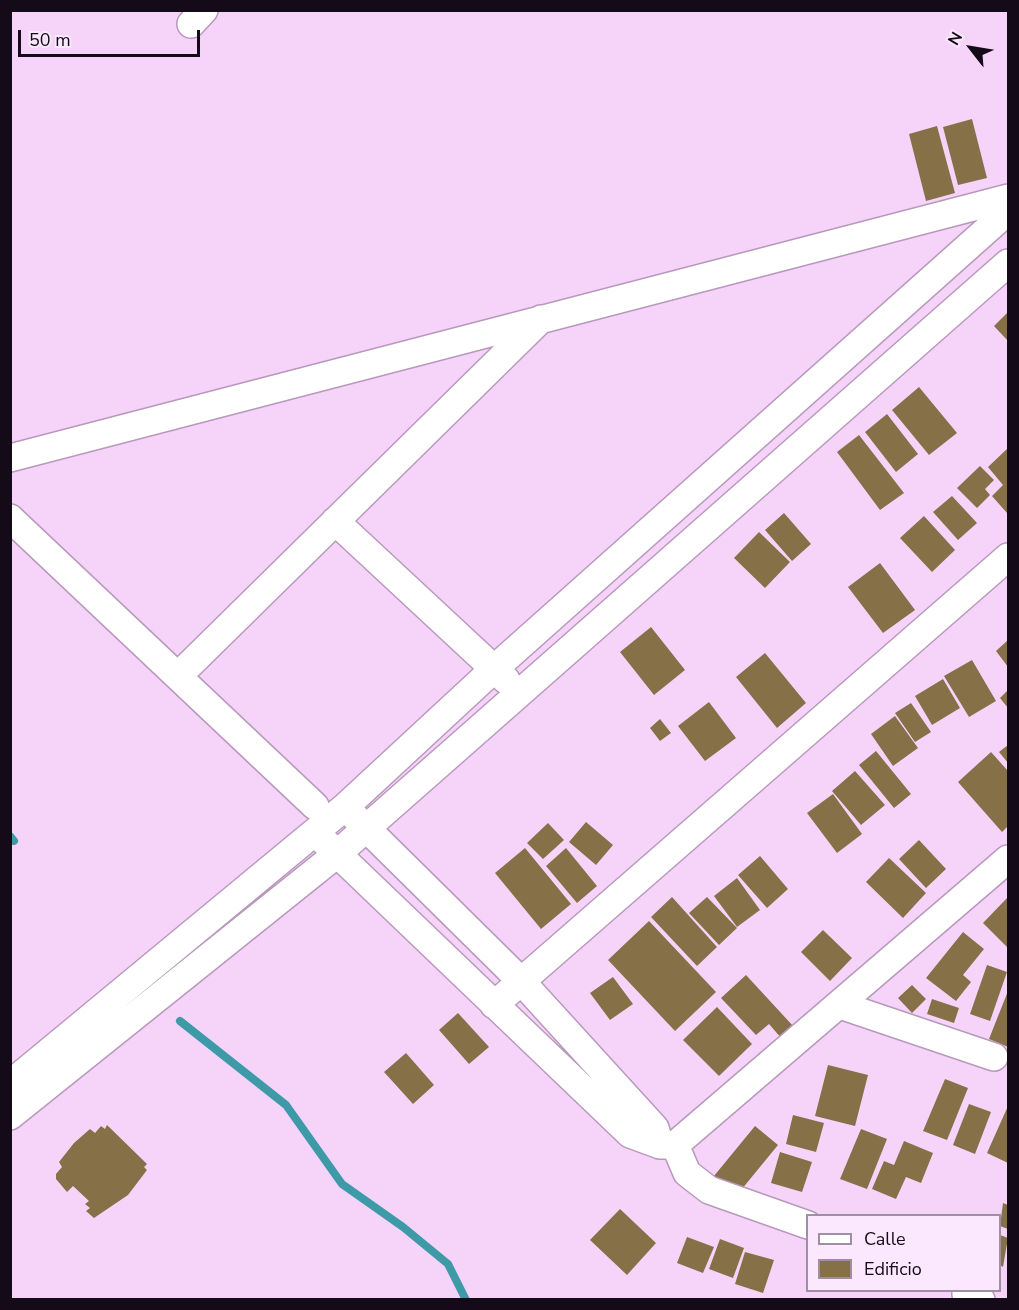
<!DOCTYPE html>
<html>
<head>
<meta charset="utf-8">
<style>
	body { margin:0 }
	#map { position:relative; width:1019px; height:1310px; overflow:hidden; background:#f6d4fa; font-family:"Nunito Sans",sans-serif }
	canvas { display:block }
	.frame { position:absolute; inset:0; border:12px solid #150a17; pointer-events:none }
	.legend { position:absolute; left:806px; top:1214px; width:195px; height:78px; box-sizing:border-box; background:#fbe7fe; border:2px solid #9f8fa2; margin:0; padding:8px 10px; list-style:none; font-size:18px; color:#150a17 }
	.legend li { display:flex; align-items:center; gap:12px; height:30px }
	.legend b { width:30px; border:2px solid #9f8fa2 }
	.north { position:absolute; left:941px; top:18px; width:60px; height:60px; -webkit-text-stroke:4px #fbe7fe; paint-order:stroke; rotate:301deg; font-size:16px; font-weight:700; line-height:24px; text-align:center; color:#150a17 }
	.north::after { content:''; display:block; margin:auto; width:21px; height:27px; background:#150a17; clip-path:polygon(50% 0,100% 100%,50% 72%,0 100%) }
	.scale { position:absolute; left:18px; top:30px; width:182px; height:27px; box-sizing:border-box; border:3px solid #150a17; border-top:0; padding-left:8px; font-size:18px; line-height:21px; white-space:nowrap; color:#150a17; -webkit-text-stroke:4px #fbe7fe; paint-order:stroke }
</style>
</head>
<body>
<div id="map">
<canvas width="1019" height="1310"></canvas>
<div class="frame"></div>
<ul class="legend">
<li><b style="height:8px;background:#fff"></b>Calle</li>
<li><b style="height:16px;background:#857048"></b>Edificio</li>
</ul>
<div class="north">N</div>
<div class="scale">50 m</div>
</div>
<script>
const ctx = document.querySelector('canvas').getContext('2d');
ctx.lineJoin = 'round';
function poly(rows) {
  const path = new Path2D();
  for (const r of rows) {
    path.moveTo(r[0], r[1]);
    for (let i = 2; i < r.length; i += 2) path.lineTo(r[i], r[i + 1]);
  }
  return path;
}
function strokePath(path, color, width, dash) {
  ctx.strokeStyle = color;
  ctx.lineWidth = width;
  ctx.lineCap = dash ? 'butt' : 'round';
  ctx.setLineDash(dash || []);
  ctx.stroke(path);
}
function paint(path, color) {
  ctx.fillStyle = color;
  ctx.fill(path, 'evenodd');
}
strokePath(poly([
	[10,836,14,841],
	[180,1021,286,1105,342,1184,403,1227,448,1264,466,1300]
]), '#3d9aa6', 8);
paint(poly([
	[972,119,987,178,958,185,943,127],
	[937,126,955,193,926,201,909,134],
	[1008,312,1008,341,994,326],
	[919,387,957,433,929,455,892,410],
	[887,414,918,454,896,472,865,432],
	[859,435,904,493,880,510,837,452],
	[1008,448,1008,511,1007,513,992,496,1003,485,988,467],
	[980,466,994,480,985,489,990,495,977,508,957,488],
	[952,496,977,523,958,540,933,512],
	[784,513,811,544,792,561,765,530],
	[924,516,955,550,932,572,900,538],
	[759,532,790,562,765,588,734,558],
	[880,563,915,610,883,633,848,587],
	[651,627,685,670,654,695,620,652],
	[1008,640,1008,667,996,651],
	[765,653,806,703,777,728,736,677],
	[972,660,996,701,969,717,944,676],
	[943,679,960,708,932,725,915,696],
	[1008,690,1008,708,1000,698],
	[709,702,736,738,705,761,678,726],
	[911,703,931,732,915,742,895,713],
	[895,716,918,748,893,766,871,734],
	[660,719,671,733,660,741,650,728],
	[1008,745,1008,763,999,752],
	[876,751,911,794,894,808,859,765],
	[991,752,1008,771,1008,826,1002,832,958,782],
	[855,771,885,805,861,825,832,791],
	[833,794,862,834,837,853,807,813],
	[586,822,613,845,596,865,569,842],
	[548,823,564,840,543,859,527,843],
	[919,840,946,869,926,888,899,859],
	[525,848,571,904,541,929,495,873],
	[566,848,597,886,577,903,546,866],
	[760,856,788,889,767,908,738,875],
	[889,858,926,893,903,918,866,882],
	[737,878,760,910,737,927,714,896],
	[672,897,717,947,697,966,651,917],
	[707,897,737,928,719,945,689,913],
	[1008,897,1008,948,983,923],
	[649,921,716,992,675,1031,608,960],
	[823,930,852,958,830,981,801,952],
	[963,932,984,949,963,975,971,982,956,1001,926,978],
	[987,965,1007,972,990,1021,970,1014],
	[746,975,794,1027,782,1039,769,1024,756,1035,721,998],
	[613,977,633,1004,610,1020,590,993],
	[912,985,926,999,912,1013,898,998],
	[1008,991,1008,1047,989,1039],
	[932,999,959,1008,954,1023,927,1014],
	[717,1007,752,1044,719,1076,683,1040],
	[458,1013,489,1047,469,1064,439,1030],
	[406,1053,434,1085,413,1104,384,1072],
	[828,1065,868,1075,855,1126,815,1116],
	[945,1079,968,1088,947,1140,923,1131],
	[969,1104,991,1112,975,1154,953,1145],
	[1008,1106,1008,1163,987,1153],
	[793,1115,824,1123,816,1152,786,1144],
	[107,1125,147,1164,144,1167,147,1170,128,1195,94,1218,86,1211,90,1208,85,1204,89,1201,73,1186,67,1192,56,1179,56,1174,62,1167,59,1162,74,1143,90,1129,95,1133,101,1126,105,1129],
	[755,1126,778,1145,737,1195,714,1176],
	[861,1129,887,1139,867,1189,840,1179],
	[904,1141,933,1153,921,1183,906,1177,896,1199,872,1189,884,1161,894,1165],
	[780,1152,812,1162,802,1192,771,1183],
	[1003,1203,1008,1205,1008,1229,1000,1226],
	[620,1209,656,1243,627,1275,590,1240],
	[1000,1235,1008,1238,1003,1267,1000,1265],
	[687,1237,714,1247,703,1273,677,1263],
	[720,1239,744,1248,733,1278,709,1269],
	[745,1252,774,1260,763,1293,735,1284]
]), '#857048');
const street = poly([
	[191,24,204,10],
	[10,458,1008,198],
	[10,518,315,806],
	[335,521,506,680],
	[178,676,541,319],
	[354,816,521,981,655,1128,660,1145],
	[324,841,630,1134,660,1145,675,1145,1008,859],
	[494,1005,1008,557],
	[840,1005,994,1057],
	[10,1084,345,807,494,669,1008,211],
	[10,1116,337,854,1008,263],
	[675,1145,687,1173,709,1190,808,1225],
	[966,1294,981,1300]
]);
strokePath(street, '#b899bc', 30);
strokePath(street, '#fff', 27);
</script>
</body>
</html>
